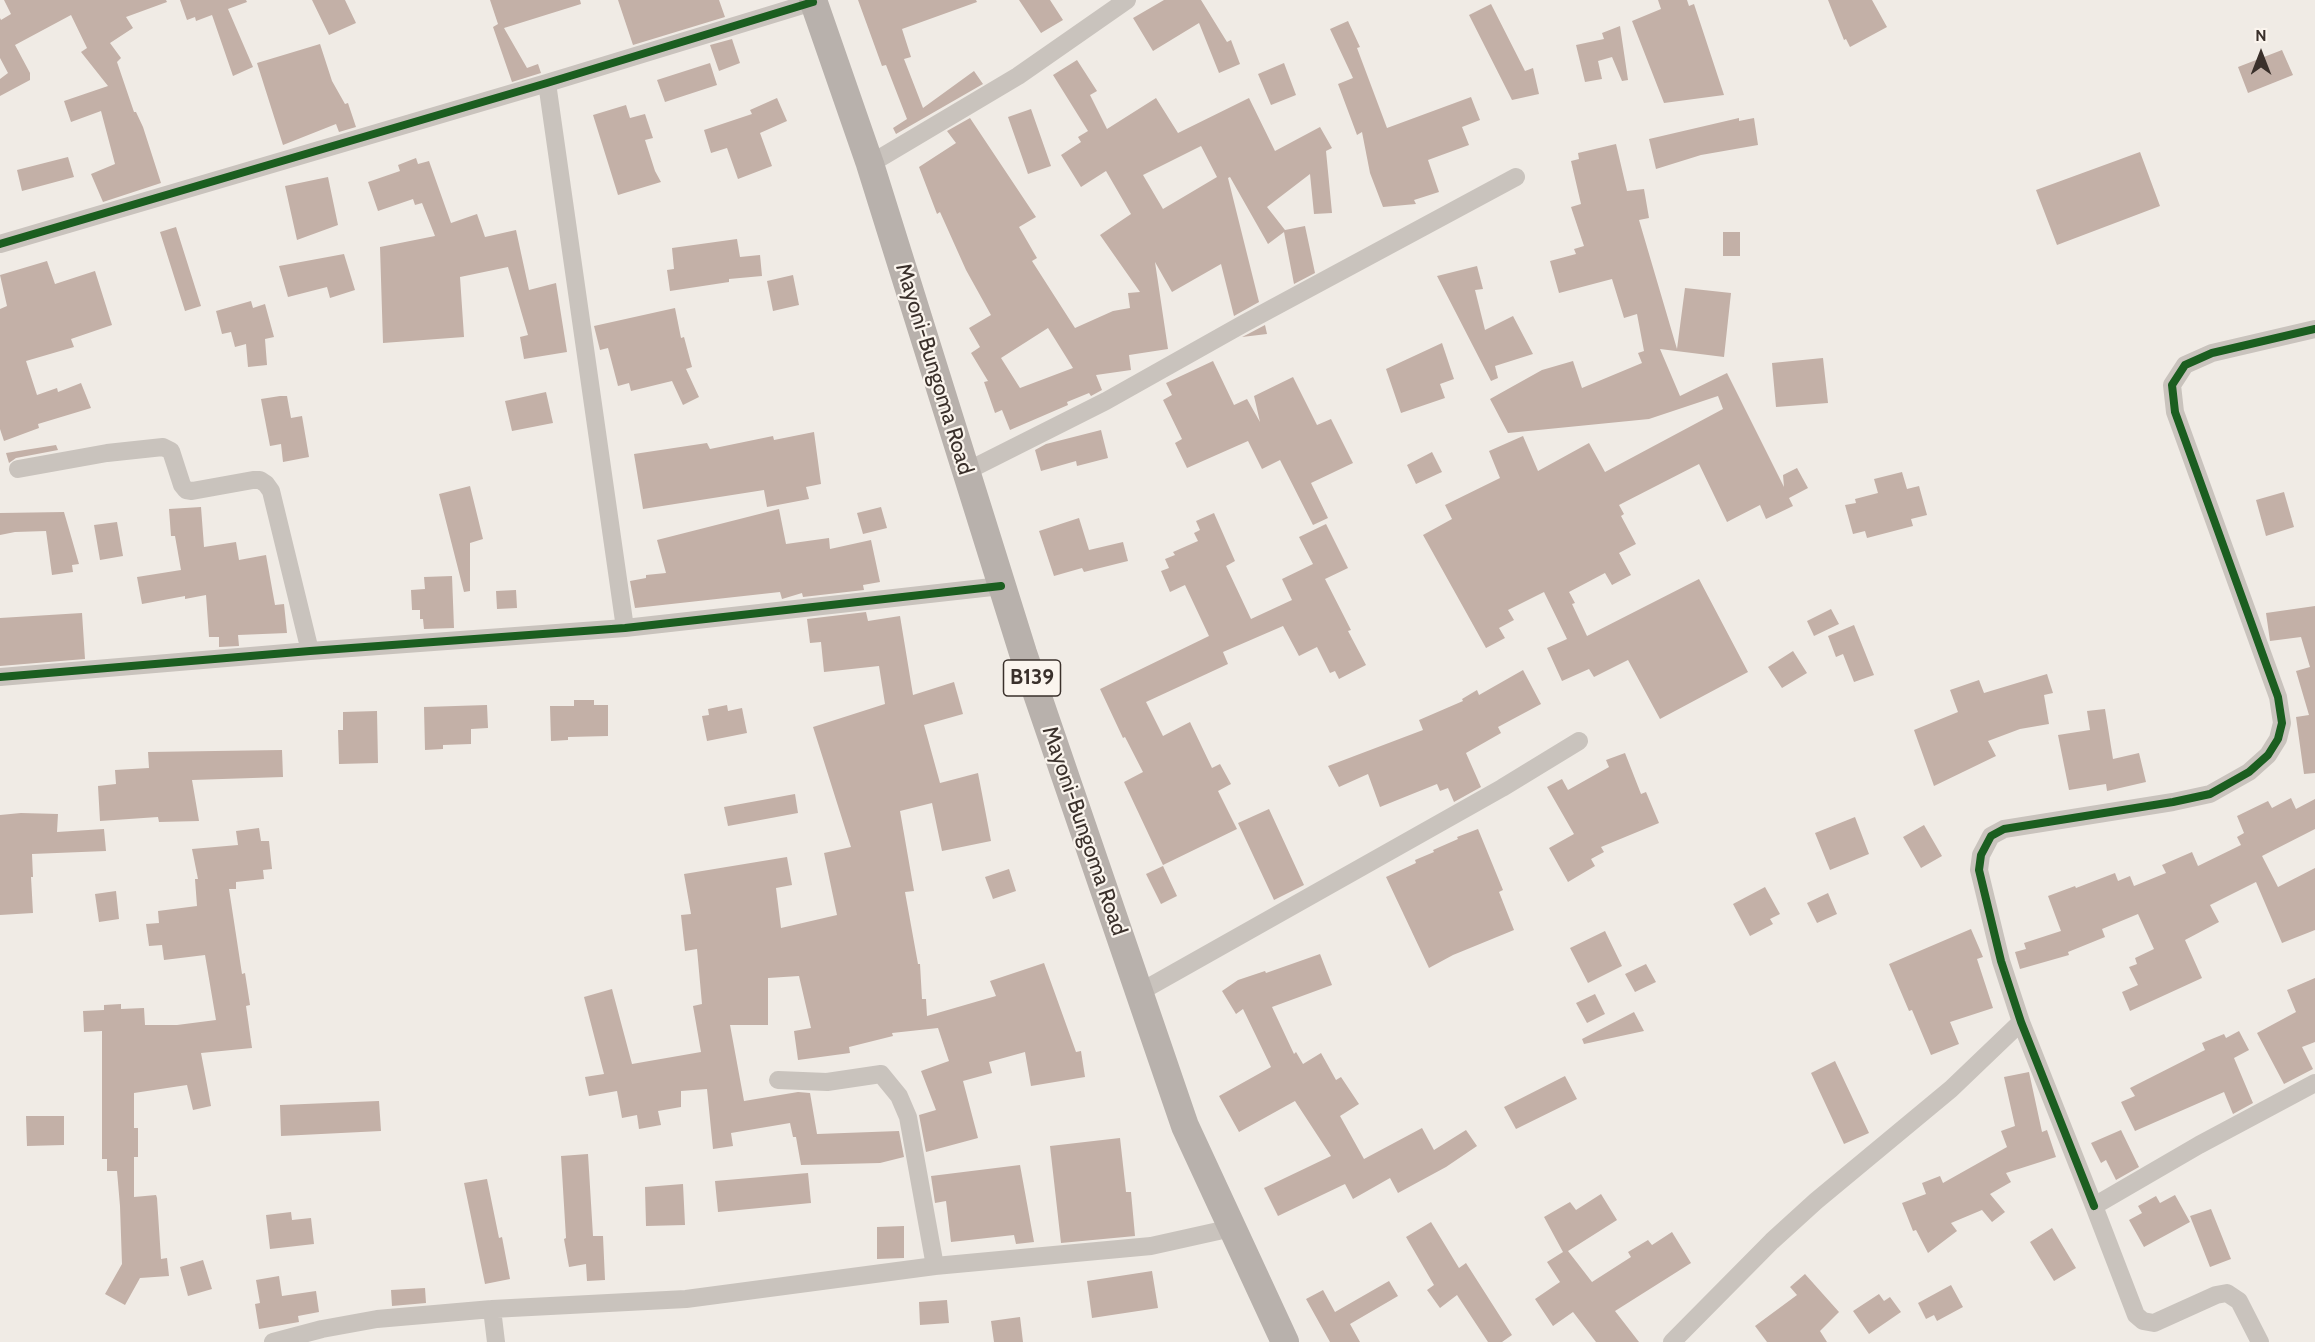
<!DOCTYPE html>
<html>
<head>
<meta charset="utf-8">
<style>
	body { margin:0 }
	#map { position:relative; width:2315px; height:1342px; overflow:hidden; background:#f0ebe5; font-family:Cabin,sans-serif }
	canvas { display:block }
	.north { position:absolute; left:2231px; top:24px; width:60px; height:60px; -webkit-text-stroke:4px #fbf5ee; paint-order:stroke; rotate:0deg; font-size:16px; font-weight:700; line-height:24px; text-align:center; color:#3a302b }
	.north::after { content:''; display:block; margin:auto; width:21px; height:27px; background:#3a302b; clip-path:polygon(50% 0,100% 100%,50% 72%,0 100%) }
</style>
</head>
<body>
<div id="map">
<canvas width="2315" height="1342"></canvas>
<div class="north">N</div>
</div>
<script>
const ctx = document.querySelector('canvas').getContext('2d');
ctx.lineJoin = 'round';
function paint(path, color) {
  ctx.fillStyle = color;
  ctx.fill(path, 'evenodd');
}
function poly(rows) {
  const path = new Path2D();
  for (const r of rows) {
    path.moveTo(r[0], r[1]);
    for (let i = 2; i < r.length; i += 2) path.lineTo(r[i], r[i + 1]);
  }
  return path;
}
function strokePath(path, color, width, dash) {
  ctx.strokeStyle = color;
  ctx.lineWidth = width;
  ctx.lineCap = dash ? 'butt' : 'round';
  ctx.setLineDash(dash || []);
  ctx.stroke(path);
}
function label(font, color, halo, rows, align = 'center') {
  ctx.font = font + ' Cabin,sans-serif';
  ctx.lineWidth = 4.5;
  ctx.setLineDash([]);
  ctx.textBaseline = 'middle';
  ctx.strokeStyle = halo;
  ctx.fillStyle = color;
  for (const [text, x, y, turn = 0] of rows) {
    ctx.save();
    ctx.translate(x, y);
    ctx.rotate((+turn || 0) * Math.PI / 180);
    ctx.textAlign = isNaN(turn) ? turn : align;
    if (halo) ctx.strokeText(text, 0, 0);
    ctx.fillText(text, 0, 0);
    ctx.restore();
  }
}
paint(poly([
	[4,0,166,0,167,2,126,17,133,28,110,43,121,58,117,62,134,112,136,112,143,127,161,183,103,202,91,174,115,164,101,111,71,122,64,101,108,86,81,52,87,48,71,15,15,45,30,73,30,80,0,96,0,79,8,73,0,58,0,18,1,20,11,14],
	[180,0,246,0,247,2,228,9,253,67,233,76,212,15,196,21,195,17,187,20],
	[312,0,345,0,356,23,329,35],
	[490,0,580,0,581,4,504,28,527,68,538,64,541,73,512,82,493,27,498,24],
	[618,0,719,0,725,17,633,45],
	[858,0,976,0,977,2,902,29,911,57,904,59,923,108,974,71,983,84,896,134,893,128,907,119,886,65,882,66],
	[1019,0,1050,0,1063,20,1041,33],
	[1164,0,1201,0,1227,42,1231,40,1240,64,1219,73,1199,23,1153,51,1133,18],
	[1658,0,1687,0,1689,6,1694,4,1724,95,1664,103,1632,21,1661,9],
	[1828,0,1872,0,1887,27,1850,47,1846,39,1844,40],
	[1491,4,1525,71,1533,68,1539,94,1512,100,1469,15],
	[1348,21,1360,47,1357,48,1387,128,1471,97,1480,120,1462,127,1469,145,1428,160,1439,192,1414,200,1416,204,1383,207,1370,173,1362,132,1357,135,1338,84,1353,78,1330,29],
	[1620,26,1628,80,1622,81,1612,57,1598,61,1602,79,1585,82,1576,45,1604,39,1602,33],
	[732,39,740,63,719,71,710,45],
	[320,44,332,81,345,104,348,103,356,127,339,132,336,124,283,145,257,63],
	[2282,50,2293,75,2248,93,2238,67],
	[1077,60,1097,91,1090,95,1107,129,1156,98,1178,133,1249,98,1275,151,1320,127,1332,148,1326,151,1332,213,1314,214,1310,174,1267,207,1285,230,1305,226,1315,273,1294,284,1284,232,1268,244,1230,177,1228,178,1259,302,1234,316,1221,264,1172,292,1155,262,1168,349,1129,355,1131,370,1096,375,1102,390,1091,396,1089,393,1067,402,1068,405,1010,430,1002,410,995,413,984,382,988,381,971,353,980,347,969,328,991,315,966,270,940,212,937,214,919,167,956,143,947,131,970,118,1036,217,1019,227,1037,258,1032,261,1075,328,1113,311,1130,308,1128,293,1140,292,1100,235,1131,214,1106,171,1081,187,1061,155,1081,142,1078,137,1088,131,1053,75],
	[1201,146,1217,177,1163,209,1143,175],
	[1048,328,1073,368,1020,388,1001,358],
	[710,63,717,85,665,102,657,80],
	[1284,63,1296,95,1271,105,1258,74],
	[777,98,787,121,760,133,772,166,738,179,727,148,711,153,704,130,752,114,750,110],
	[626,105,630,118,645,114,653,138,645,140,655,171,661,182,618,195,593,115],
	[1031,109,1051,166,1028,174,1008,117],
	[1739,118,1739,121,1754,118,1758,145,1701,155,1656,169,1649,139],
	[1616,144,1627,191,1644,189,1649,218,1639,220,1677,349,1685,288,1731,293,1724,357,1660,349,1680,396,1727,373,1784,487,1783,475,1797,468,1808,488,1789,498,1793,506,1766,519,1760,505,1727,522,1699,464,1619,505,1624,514,1621,516,1636,544,1619,553,1631,575,1612,585,1605,573,1569,592,1575,603,1572,604,1587,636,1699,579,1748,672,1660,719,1628,660,1594,677,1589,669,1562,681,1547,648,1567,639,1544,592,1508,610,1514,620,1499,628,1505,638,1486,648,1423,535,1452,519,1445,505,1500,478,1489,451,1523,436,1538,471,1589,443,1605,472,1723,409,1718,396,1649,419,1508,433,1490,399,1542,370,1573,361,1582,388,1642,363,1638,353,1644,351,1637,314,1624,318,1612,279,1559,293,1550,261,1576,254,1574,249,1584,246,1571,207,1581,204,1571,161,1579,159,1578,153],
	[2140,152,2160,206,2057,245,2036,190],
	[68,157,74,177,22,191,17,170],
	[416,158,418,164,429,161,451,223,477,214,485,237,516,230,529,290,556,283,567,352,524,359,520,337,528,335,508,267,460,277,464,337,383,343,380,247,435,236,422,203,415,205,413,199,378,211,368,182,400,171,398,165],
	[328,177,338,225,297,240,285,186],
	[176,227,201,306,185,311,160,232],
	[1723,232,1740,232,1740,256,1723,256],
	[737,239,740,257,760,255,762,276,729,279,729,282,670,291,667,270,674,269,672,248],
	[344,254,355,290,330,298,327,287,288,297,279,266],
	[47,261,55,284,95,271,112,325,71,339,74,347,26,361,37,395,57,388,58,392,81,383,91,408,38,424,39,428,4,441,0,429,0,309,7,306,0,275],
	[1477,266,1483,289,1475,290,1485,330,1513,316,1533,354,1495,366,1498,378,1491,381,1437,276],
	[793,275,799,305,773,311,767,281],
	[251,301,253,308,265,304,274,337,265,339,267,365,248,367,246,344,235,347,231,332,222,334,216,311],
	[675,308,681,338,684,337,692,367,686,369,699,397,683,405,672,381,631,391,629,383,618,386,608,348,600,350,594,326],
	[1265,325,1267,334,1242,337,1248,334],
	[1442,343,1454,379,1440,384,1445,398,1401,413,1386,369],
	[1823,358,1828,403,1776,407,1772,363],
	[1213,361,1234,405,1247,399,1260,422,1254,396,1293,377,1317,425,1331,419,1353,463,1311,483,1328,518,1313,525,1280,460,1262,469,1248,441,1187,468,1175,443,1182,439,1163,400,1172,395,1166,383],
	[546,392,553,423,512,431,505,401],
	[280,396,287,396,291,418,302,416,309,457,283,462,281,444,270,446,261,399],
	[1101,430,1108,458,1077,466,1076,461,1041,471,1035,450,1046,444],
	[814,432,821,484,806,487,809,499,767,507,764,490,643,509,634,454,707,443,710,449,773,436,774,440],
	[56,445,58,450,16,458,9,463,6,453],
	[1432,452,1442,472,1416,484,1407,465],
	[1902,472,1907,489,1919,486,1927,515,1911,519,1913,526,1867,538,1865,531,1853,534,1845,505,1856,503,1855,499,1878,493,1874,479],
	[470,486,483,539,470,543,470,591,464,592,439,494],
	[2284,492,2294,527,2266,536,2256,500],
	[201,507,204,547,236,542,239,560,266,555,275,605,284,604,287,633,238,635,239,646,219,647,219,637,209,637,206,595,185,599,185,596,142,604,137,577,181,570,175,536,171,536,169,509],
	[881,507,887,528,863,534,857,513],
	[779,509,786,544,829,538,830,549,871,540,880,582,863,585,864,590,803,597,802,593,782,599,780,592,635,608,630,581,646,578,646,575,666,573,657,540],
	[64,512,79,564,72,565,73,572,52,575,46,531,15,532,0,535,0,513],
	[1214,513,1235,561,1226,566,1251,619,1292,600,1282,579,1313,564,1299,537,1326,524,1348,568,1325,579,1351,630,1348,631,1366,665,1339,679,1335,671,1330,673,1317,647,1299,656,1283,626,1223,652,1228,664,1146,702,1163,736,1190,722,1212,768,1220,764,1231,784,1218,791,1237,829,1163,865,1124,782,1143,772,1125,737,1123,738,1100,689,1209,636,1185,585,1170,592,1161,571,1169,568,1165,559,1175,555,1173,552,1198,541,1194,533,1200,530,1196,521],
	[1079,518,1089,550,1123,542,1128,561,1084,572,1082,568,1054,576,1039,531],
	[117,522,123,556,100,560,94,525],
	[452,576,454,628,424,629,423,619,420,619,420,610,412,610,411,590,425,589,424,577],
	[516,590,517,608,497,609,496,591],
	[2315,606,2315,773,2304,774,2296,717,2309,715,2296,671,2310,667,2301,637,2270,641,2266,613],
	[1831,609,1839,624,1814,636,1807,621],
	[866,612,868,621,900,616,913,695,954,682,963,714,924,725,940,783,978,773,991,841,942,851,932,803,900,811,914,891,905,892,918,964,920,964,922,999,926,999,927,1016,996,996,990,981,1044,963,1076,1052,1081,1051,1085,1077,1031,1086,1025,1052,989,1062,992,1073,963,1081,978,1138,926,1152,919,1115,936,1110,921,1071,949,1061,938,1028,892,1033,893,1036,849,1047,850,1053,798,1060,794,1031,811,1028,799,976,768,978,768,1025,730,1025,744,1101,798,1092,810,1093,817,1134,899,1131,904,1157,880,1163,801,1165,796,1137,793,1137,790,1123,731,1133,733,1146,713,1149,707,1089,681,1091,681,1107,658,1111,661,1125,639,1129,637,1115,622,1118,617,1091,589,1096,585,1077,604,1074,584,997,612,989,632,1064,701,1052,693,1006,702,1004,697,949,685,951,681,915,691,914,684,874,787,857,792,885,776,888,781,928,837,915,824,853,851,847,813,727,885,704,879,666,824,672,821,642,810,643,807,619],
	[82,613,85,659,0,666,0,618],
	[1854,625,1874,675,1854,682,1843,654,1836,657,1828,636],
	[1793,651,1807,673,1782,688,1768,667],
	[1523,670,1541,704,1498,727,1501,733,1466,753,1481,787,1454,802,1448,788,1440,791,1437,784,1380,807,1368,774,1339,787,1328,766,1423,730,1419,720,1463,701,1462,699,1477,690,1479,695],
	[2047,674,2053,693,2044,695,2049,724,2020,729,1988,741,1996,756,1934,786,1914,730,1958,712,1950,690,1979,680,1984,693],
	[574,700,594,700,594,705,608,705,608,736,568,737,568,740,551,741,550,706,574,706],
	[487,705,488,728,471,729,471,744,443,745,443,749,425,750,424,707],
	[727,705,728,711,742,708,747,733,707,741,702,716,709,715,708,709],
	[2105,709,2113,759,2139,753,2146,782,2107,791,2106,784,2069,790,2058,735,2090,730,2087,711],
	[377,711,378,763,339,764,338,730,343,730,343,712],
	[282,750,283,777,192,780,199,821,159,822,158,817,100,821,98,786,116,784,115,770,149,768,148,752],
	[1625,753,1641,794,1646,792,1659,823,1601,847,1604,852,1591,859,1595,866,1568,882,1549,848,1574,834,1547,787,1562,779,1568,790,1609,767,1606,760],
	[795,794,798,813,728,826,724,807],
	[2291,798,2296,809,2315,799,2315,829,2262,856,2278,887,2315,868,2315,930,2282,943,2256,882,2210,905,2219,922,2185,940,2202,978,2130,1011,2122,992,2138,985,2129,967,2137,964,2135,958,2154,949,2138,914,2102,929,2105,937,2068,952,2069,955,2020,969,2015,952,2026,949,2024,943,2061,931,2048,896,2075,886,2076,888,2115,873,2118,881,2130,876,2134,886,2166,873,2162,865,2192,852,2198,866,2241,845,2237,837,2244,833,2237,816,2268,801,2272,808],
	[1269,809,1304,885,1274,900,1238,823],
	[21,813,58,814,57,832,104,829,106,851,32,854,33,877,31,877,33,913,0,915,0,815],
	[1855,817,1869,854,1830,870,1815,833],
	[1924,825,1942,856,1921,868,1903,837],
	[259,828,261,841,269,841,272,869,263,870,264,879,236,882,236,889,229,889,242,974,245,973,250,1005,246,1006,252,1048,201,1053,211,1106,193,1110,187,1085,134,1093,134,1128,138,1128,138,1157,134,1157,134,1197,156,1195,157,1198,161,1259,167,1258,169,1276,140,1278,125,1305,105,1294,122,1264,120,1206,117,1171,107,1171,107,1159,102,1159,102,1031,84,1032,83,1011,104,1010,104,1005,121,1004,121,1009,144,1008,145,1025,177,1025,216,1020,205,955,164,960,162,945,149,946,146,924,159,923,158,911,197,906,195,879,198,879,192,849,238,845,236,831],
	[1478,829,1503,890,1499,892,1514,930,1453,955,1429,968,1386,877,1416,863,1415,860,1434,852,1433,850,1458,839,1457,837],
	[1163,866,1177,896,1161,904,1146,874],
	[1009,869,1016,891,993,899,985,877],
	[1765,887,1780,914,1770,919,1773,924,1750,936,1733,904],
	[116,891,119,919,99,922,95,894],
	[1828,893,1837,914,1817,923,1807,903],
	[1971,929,1983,957,1977,959,1993,1008,1950,1022,1959,1044,1931,1055,1912,1010,1909,1011,1889,964],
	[1605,931,1622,966,1588,983,1570,948],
	[1320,954,1332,985,1272,1007,1294,1054,1296,1052,1303,1064,1321,1053,1336,1080,1341,1077,1359,1104,1340,1116,1364,1159,1422,1128,1434,1150,1466,1130,1477,1146,1446,1167,1398,1193,1390,1178,1353,1199,1345,1184,1278,1216,1264,1188,1331,1156,1295,1101,1239,1132,1219,1096,1271,1067,1243,1009,1236,1014,1222,991,1238,980,1265,971,1266,973],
	[1646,964,1656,982,1635,992,1625,974],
	[2315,978,2315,1042,2302,1047,2313,1069,2284,1084,2257,1033,2296,1012,2287,990],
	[1595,994,1605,1014,1587,1023,1576,1003],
	[1634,1012,1644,1031,1584,1044,1582,1039],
	[2239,1031,2249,1050,2234,1058,2253,1103,2233,1114,2224,1092,2135,1131,2121,1102,2135,1096,2130,1088,2205,1050,2202,1043,2224,1034,2226,1038],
	[1835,1061,1869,1133,1844,1144,1811,1073],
	[2029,1072,2042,1132,2047,1130,2056,1157,2006,1173,2011,1182,1990,1194,2005,1212,1992,1222,1982,1210,1951,1223,1957,1231,1928,1253,1916,1230,1913,1231,1902,1203,1926,1194,1922,1183,1940,1176,1943,1183,2007,1147,2001,1131,2015,1126,2004,1077],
	[1565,1076,1577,1099,1516,1129,1504,1107],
	[379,1101,381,1131,281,1136,280,1105],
	[26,1116,64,1116,64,1145,27,1146],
	[2121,1130,2139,1167,2116,1180,2106,1160,2101,1163,2091,1143],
	[1120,1138,1126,1192,1131,1192,1135,1236,1061,1243,1050,1146],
	[588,1154,593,1236,603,1236,605,1280,587,1281,586,1264,569,1267,564,1239,566,1238,561,1156],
	[1020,1165,1034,1242,1016,1244,1014,1235,951,1242,946,1201,935,1203,931,1176],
	[808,1173,811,1203,718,1212,715,1181],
	[487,1179,499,1238,502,1237,510,1279,485,1284,464,1183],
	[683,1184,685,1225,646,1226,645,1187],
	[1601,1194,1617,1220,1568,1251,1592,1282,1631,1257,1628,1252,1648,1240,1652,1245,1672,1232,1691,1263,1615,1311,1639,1342,1596,1342,1573,1312,1553,1326,1535,1299,1560,1282,1547,1262,1563,1252,1544,1217,1570,1202,1576,1210],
	[2175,1195,2190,1222,2144,1247,2129,1220,2142,1213,2138,1206,2156,1196,2160,1203],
	[2211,1209,2231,1259,2210,1267,2190,1216],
	[291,1212,292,1220,311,1218,314,1244,270,1249,266,1215],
	[1431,1222,1459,1268,1466,1263,1512,1335,1502,1342,1488,1342,1457,1295,1440,1308,1427,1290,1434,1285,1406,1237],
	[904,1226,904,1258,877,1259,877,1227],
	[2052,1228,2076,1268,2054,1281,2030,1242],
	[203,1260,212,1289,188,1296,180,1267],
	[1152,1271,1158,1308,1092,1318,1087,1281],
	[1805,1274,1839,1312,1820,1331,1827,1342,1767,1342,1755,1326,1797,1295,1790,1287],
	[279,1276,282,1296,316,1291,319,1312,298,1316,299,1322,259,1329,255,1304,260,1303,256,1280],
	[1389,1281,1398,1296,1350,1324,1360,1342,1330,1342,1306,1299,1323,1290,1335,1312],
	[1951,1285,1963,1307,1937,1321,1934,1315,1926,1319,1918,1303],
	[425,1288,426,1303,392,1306,391,1290],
	[1879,1294,1884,1301,1890,1297,1901,1312,1869,1334,1853,1311],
	[947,1300,949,1323,920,1325,919,1302],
	[1020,1317,1023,1342,994,1342,991,1321]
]), '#c3b0a7');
strokePath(poly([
	[547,83,625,628],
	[870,164,1018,76,1127,0],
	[0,244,547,83,813,2],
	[18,469,107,453,163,447,171,451,182,485,186,490,192,491,253,480,260,480,266,484,271,491,310,651],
	[967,471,1106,401,1243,324,1516,177],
	[0,677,310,651,625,628,1001,586],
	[1140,992,1502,788,1579,741],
	[778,1080,827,1082,881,1074,899,1096,908,1117,935,1266],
	[2094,1206,2021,1022,2001,961,1979,870,1981,855,1991,836,2004,829,2173,802,2210,794,2249,772,2268,755,2278,739,2282,723,2278,697,2175,412,2172,385,2185,365,2212,353,2315,329],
	[273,1342,322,1329,377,1319,492,1309],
	[496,1342,492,1309,686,1299,935,1266,1151,1246,1232,1228],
	[1672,1342,1772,1241,1816,1201,1951,1089,2021,1022],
	[2260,1342,2239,1301,2227,1293,2216,1295,2154,1323,2143,1321,2136,1315,2094,1206,2199,1145,2315,1083]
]), '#c9c3bd', 18);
strokePath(poly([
	[813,0,870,164,1023,653,1185,1126,1285,1342]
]), '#b8b1ac', 28);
strokePath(poly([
	[0,244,547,83,813,2],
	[0,677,310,651,625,628,1001,586],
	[2094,1206,2021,1022,2001,961,1979,870,1981,855,1991,836,2004,829,2173,802,2210,794,2249,772,2268,755,2278,739,2282,723,2278,697,2175,412,2172,385,2185,365,2212,353,2315,329]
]), '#1b5e20', 8);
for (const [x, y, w] of [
	[1032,678,57]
]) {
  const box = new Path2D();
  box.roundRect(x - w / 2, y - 18, w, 36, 4.5);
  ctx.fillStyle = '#fbf5ee';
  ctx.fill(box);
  strokePath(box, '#3a302b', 1.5);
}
label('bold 21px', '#3a302b', null, [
	["B139",1032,678]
]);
label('22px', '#3a302b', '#fbf5ee', [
	["Mayoni-Bungoma Road",934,369,73],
	["Mayoni-Bungoma Road",1084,831,71]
]);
</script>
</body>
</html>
